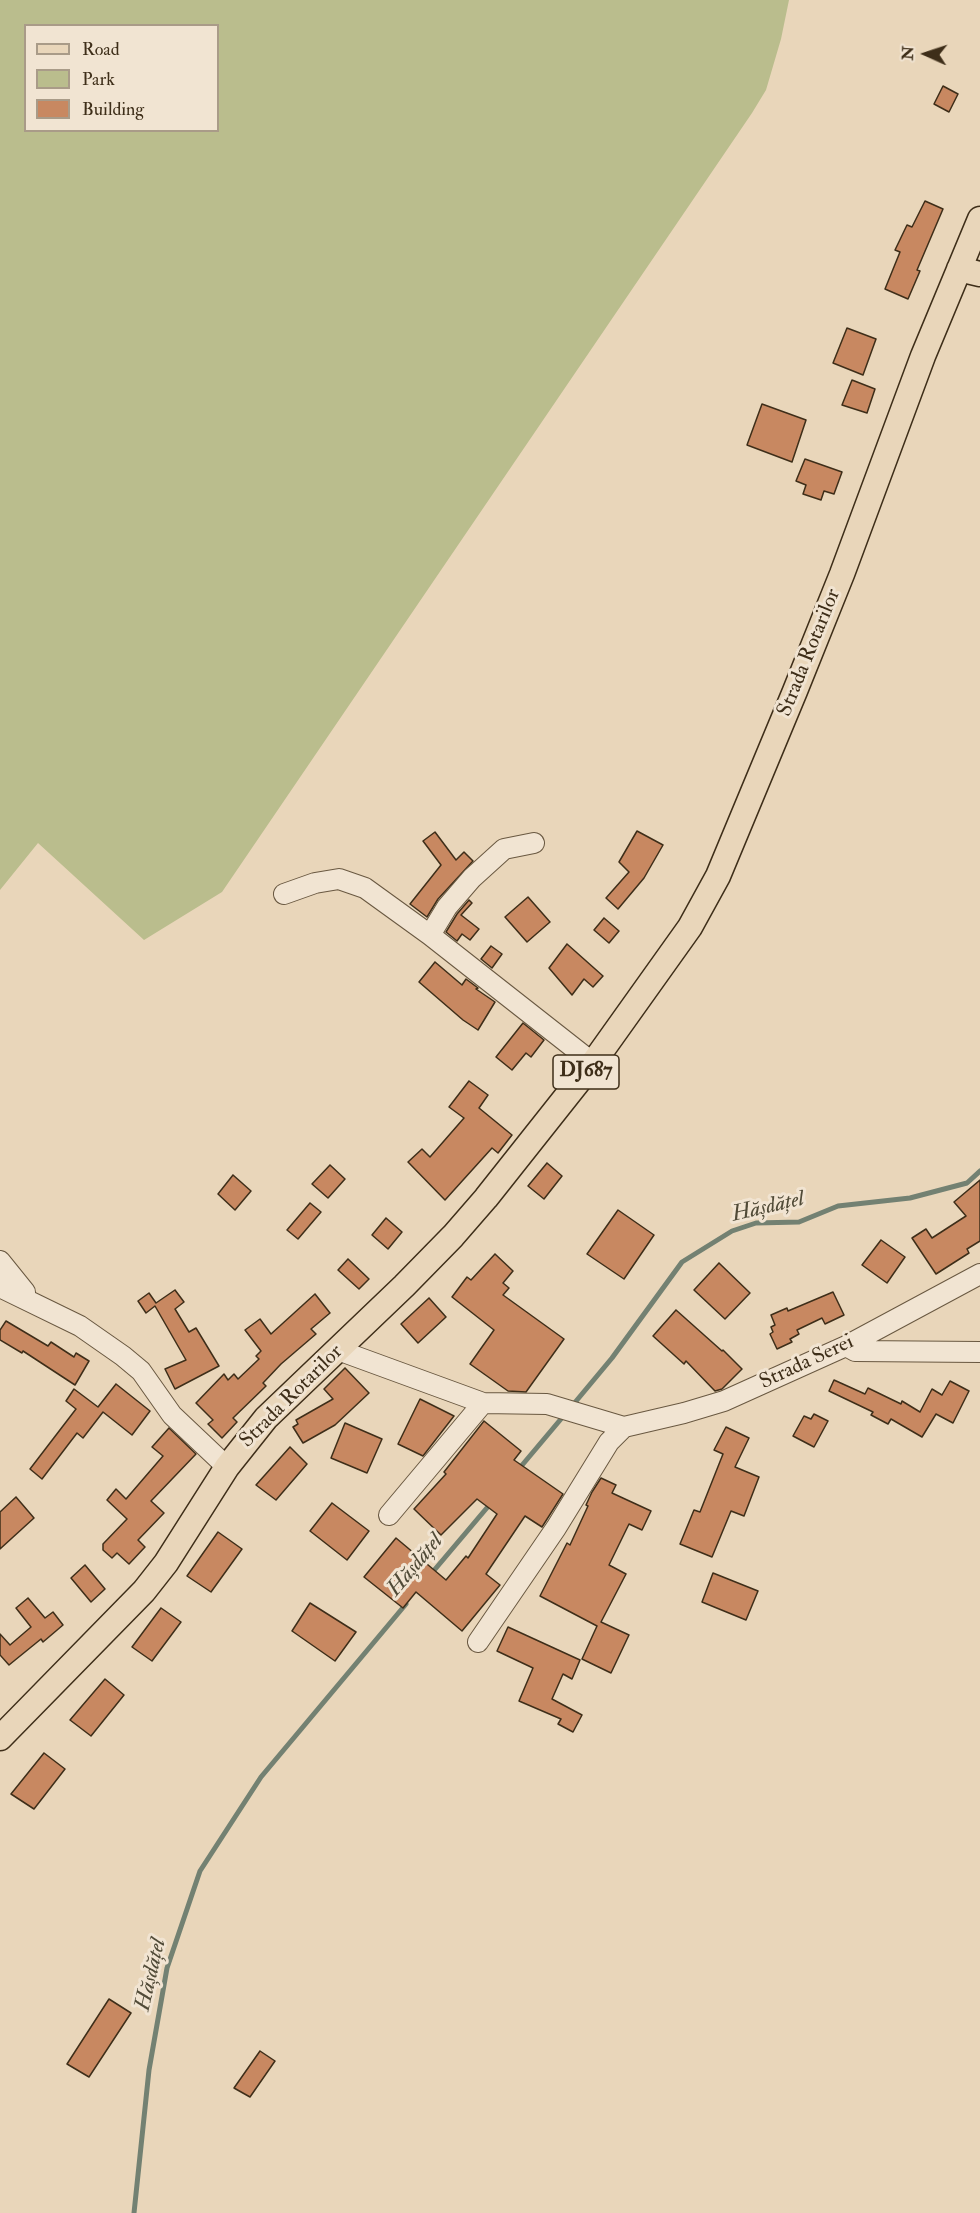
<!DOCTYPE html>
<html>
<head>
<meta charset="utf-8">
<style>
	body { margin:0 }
	#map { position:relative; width:980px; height:2213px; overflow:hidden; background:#e9d6ba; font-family:"IM FELL Double Pica",serif }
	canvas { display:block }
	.legend { position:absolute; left:24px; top:24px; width:195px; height:108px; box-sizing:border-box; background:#f1e4d2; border:2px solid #a99b88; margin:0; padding:8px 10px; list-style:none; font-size:18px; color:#3e2e19 }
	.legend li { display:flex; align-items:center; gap:12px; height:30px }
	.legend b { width:30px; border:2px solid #a99b88 }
	.north { position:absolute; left:896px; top:24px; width:60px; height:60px; -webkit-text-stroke:4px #f1e4d2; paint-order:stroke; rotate:273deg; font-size:16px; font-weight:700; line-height:24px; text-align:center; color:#3e2e19 }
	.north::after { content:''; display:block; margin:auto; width:21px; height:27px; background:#3e2e19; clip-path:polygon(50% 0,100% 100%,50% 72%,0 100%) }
</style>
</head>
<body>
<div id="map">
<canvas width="980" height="2213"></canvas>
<ul class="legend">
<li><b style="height:8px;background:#e9d6ba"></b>Road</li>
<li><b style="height:16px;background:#babd8d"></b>Park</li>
<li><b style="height:16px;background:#c88861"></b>Building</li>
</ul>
<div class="north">N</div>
</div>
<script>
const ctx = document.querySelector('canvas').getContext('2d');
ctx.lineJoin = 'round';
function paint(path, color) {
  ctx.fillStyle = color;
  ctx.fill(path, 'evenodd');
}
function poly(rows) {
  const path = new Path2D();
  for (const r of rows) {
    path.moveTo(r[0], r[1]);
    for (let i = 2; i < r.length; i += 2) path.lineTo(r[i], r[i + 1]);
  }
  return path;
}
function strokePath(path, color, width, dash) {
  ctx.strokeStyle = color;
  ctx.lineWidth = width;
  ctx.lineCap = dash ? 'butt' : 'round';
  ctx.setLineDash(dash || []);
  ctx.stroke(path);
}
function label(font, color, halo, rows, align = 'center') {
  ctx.font = font + ' "IM FELL Double Pica",serif';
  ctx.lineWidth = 6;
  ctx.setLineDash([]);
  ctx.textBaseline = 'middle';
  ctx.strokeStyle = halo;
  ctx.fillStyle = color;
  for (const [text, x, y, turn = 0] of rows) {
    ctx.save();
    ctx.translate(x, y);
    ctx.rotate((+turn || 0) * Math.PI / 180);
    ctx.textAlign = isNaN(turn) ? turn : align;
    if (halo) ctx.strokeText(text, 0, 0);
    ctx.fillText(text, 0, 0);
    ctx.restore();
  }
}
paint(poly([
	[0,0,789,0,781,39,766,90,752,113,222,892,144,940,38,843,0,890],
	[26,26,218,26,218,130,26,130]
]), '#babd8d');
strokePath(poly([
	[572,1406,612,1358,682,1262,732,1231,756,1223,799,1222,838,1206,910,1198,967,1183,980,1171],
	[518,1470,566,1413],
	[431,1574,491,1503],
	[134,2213,149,2070,167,1968,200,1871,261,1777,406,1604]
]), '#738172', 5);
const building = poly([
	[943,86,958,94,949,112,934,104,943,86],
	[925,201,943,209,917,270,920,271,908,299,885,289,900,252,895,250,907,225,912,227,925,201],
	[847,328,876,339,863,375,833,363,847,328],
	[852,380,875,389,867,413,842,405,852,380],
	[762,404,806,420,792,462,747,445,762,404],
	[805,459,842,472,834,494,824,491,821,500,803,494,806,485,796,481,805,459],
	[637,831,663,845,644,878,618,909,606,898,629,872,619,862,637,831],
	[435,832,456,860,464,852,473,861,438,899,427,917,410,904,441,865,423,841,435,832],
	[528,897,550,922,527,942,505,917,528,897],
	[469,900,472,903,461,915,479,929,470,940,462,934,457,941,446,932,457,914,469,900],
	[604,918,619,931,609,943,594,930,604,918],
	[567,944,603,976,593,987,584,979,572,995,549,968,567,944],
	[491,946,502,954,492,968,481,959,491,946],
	[435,962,462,985,466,979,478,988,476,989,495,1002,478,1030,463,1020,419,982,435,962],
	[523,1023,544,1040,531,1057,526,1053,512,1070,496,1057,523,1023],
	[469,1081,488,1095,479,1108,512,1135,498,1153,492,1148,445,1200,408,1162,422,1149,430,1157,464,1118,449,1107,469,1081],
	[547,1163,562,1176,544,1199,528,1186,547,1163],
	[330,1165,345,1179,328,1198,312,1184,330,1165],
	[233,1175,251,1191,235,1210,218,1194,233,1175],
	[980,1180,980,1241,967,1249,969,1253,936,1274,912,1238,926,1229,932,1238,966,1216,954,1202,980,1180],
	[310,1203,321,1212,298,1239,287,1230,310,1203],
	[618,1210,654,1235,624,1279,587,1254,618,1210],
	[386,1218,402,1232,388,1249,372,1235,386,1218],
	[881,1240,905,1257,887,1283,862,1265,881,1240],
	[495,1254,513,1271,503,1283,509,1288,503,1295,564,1339,526,1392,508,1391,470,1364,494,1330,452,1297,467,1277,471,1280,495,1254],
	[348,1259,369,1279,359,1289,338,1270,348,1259],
	[719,1263,750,1293,725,1319,694,1290,719,1263],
	[175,1290,184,1302,175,1309,189,1332,196,1328,219,1366,175,1389,165,1369,186,1360,155,1306,146,1313,138,1301,149,1293,156,1303,175,1290],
	[833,1292,844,1315,825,1324,822,1318,797,1330,799,1334,790,1339,792,1342,777,1349,770,1334,773,1332,771,1327,775,1325,771,1315,787,1308,788,1311,833,1292],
	[315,1294,330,1313,311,1329,316,1334,281,1364,263,1383,266,1386,233,1418,237,1422,222,1438,208,1424,213,1420,196,1403,224,1374,228,1380,234,1374,238,1379,259,1359,256,1356,261,1351,245,1330,260,1319,271,1334,315,1294],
	[429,1298,446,1317,418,1343,401,1324,429,1298],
	[676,1310,722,1351,723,1350,742,1369,722,1389,715,1391,686,1361,684,1364,653,1336,676,1310],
	[6,1321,48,1346,51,1342,74,1357,76,1353,89,1361,75,1385,23,1351,22,1353,0,1340,0,1330,6,1321],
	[345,1368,369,1393,335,1425,303,1443,293,1427,298,1424,296,1420,333,1399,324,1389,345,1368],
	[834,1380,865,1394,868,1388,901,1404,902,1401,920,1412,932,1389,942,1395,950,1381,969,1391,953,1423,936,1414,922,1437,891,1419,888,1424,871,1415,873,1412,829,1391,834,1380],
	[116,1384,150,1411,132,1435,103,1412,83,1438,77,1433,42,1479,30,1469,76,1409,66,1401,74,1389,98,1407,116,1384],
	[420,1399,454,1416,423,1456,398,1444,420,1399],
	[814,1414,828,1421,814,1447,793,1436,804,1416,811,1419,814,1414],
	[484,1421,521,1451,514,1460,563,1494,542,1527,525,1516,486,1574,500,1585,462,1631,416,1592,403,1608,364,1577,396,1538,446,1580,466,1556,468,1558,497,1514,477,1499,441,1535,414,1509,446,1474,444,1472,484,1421],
	[345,1423,382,1439,367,1473,331,1458,345,1423],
	[726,1427,749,1438,735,1467,759,1477,744,1516,731,1511,712,1557,680,1544,694,1510,700,1512,723,1454,714,1450,726,1427],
	[169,1428,196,1454,151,1501,164,1513,138,1540,145,1547,129,1564,117,1553,112,1558,103,1550,103,1544,127,1519,107,1500,116,1489,126,1499,163,1456,152,1447,169,1428],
	[290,1447,307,1464,276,1500,256,1485,290,1447],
	[601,1478,616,1485,612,1493,651,1511,642,1530,629,1524,609,1565,626,1574,601,1622,629,1635,611,1673,582,1659,597,1626,540,1596,567,1543,570,1545,588,1506,586,1505,592,1492,601,1478],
	[16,1497,34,1518,0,1549,0,1512,16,1497],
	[332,1503,369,1531,347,1560,310,1531,332,1503],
	[218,1532,242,1549,211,1592,187,1576,218,1532],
	[85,1565,105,1589,91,1602,71,1578,85,1565],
	[713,1573,758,1591,746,1620,702,1602,713,1573],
	[28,1598,45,1618,53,1612,63,1625,43,1642,41,1639,9,1665,0,1655,0,1634,10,1645,31,1627,16,1608,28,1598],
	[310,1603,356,1632,335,1661,292,1631,310,1603],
	[161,1608,181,1622,152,1661,132,1647,161,1608],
	[508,1627,580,1660,572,1679,563,1674,552,1699,582,1715,573,1732,558,1724,561,1719,519,1701,533,1668,497,1651,508,1627],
	[105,1679,124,1695,91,1736,70,1720,105,1679],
	[44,1753,65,1769,34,1809,11,1794,44,1753],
	[109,1999,131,2013,89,2077,67,2064,109,1999],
	[260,2051,275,2061,250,2097,234,2088,260,2051]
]);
paint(building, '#c88861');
strokePath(building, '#3e2e19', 1.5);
const minor = poly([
	[284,894,315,883,339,879,365,888,430,935,593,1063],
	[430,935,447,907,472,878,504,849,534,843],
	[0,1261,25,1292,25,1299],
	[0,1287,80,1326,123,1356,141,1371,172,1415,227,1467],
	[846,1346,855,1351,980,1352],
	[338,1350,483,1403,547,1404,624,1427,684,1413,724,1401,846,1346,980,1274],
	[389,1515,483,1403],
	[478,1642,556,1528,609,1442,624,1427]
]);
const major = poly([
	[959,269,980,274],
	[0,1738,144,1591,166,1563,227,1467,266,1418,404,1286,453,1236,486,1198,593,1063,690,927,718,876,795,691,842,574,923,356,980,219]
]);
strokePath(minor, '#695841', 22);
strokePath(major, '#3e2e19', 27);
strokePath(minor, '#f1e4d2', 20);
strokePath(major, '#e9d6ba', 24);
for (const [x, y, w] of [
	[586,1072,66]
]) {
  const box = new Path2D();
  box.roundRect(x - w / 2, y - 17, w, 34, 4.5);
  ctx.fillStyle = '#f1e4d2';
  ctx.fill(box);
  strokePath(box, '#3e2e19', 1.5);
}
label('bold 20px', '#3e2e19', null, [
	["DJ687",586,1072]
]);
label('21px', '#3e2e19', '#f1e4d2', [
	["Strada Rotarilor",810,653,-68],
	["Strada Serei",807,1363,-25],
	["Strada Rotarilor",292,1397,-45]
]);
label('italic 22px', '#504a37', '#f1e4d2', [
	["Hășdățel",768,1208,-13],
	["Hășdățel",416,1566,-50],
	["Hășdățel",152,1975,-77]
]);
</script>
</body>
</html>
